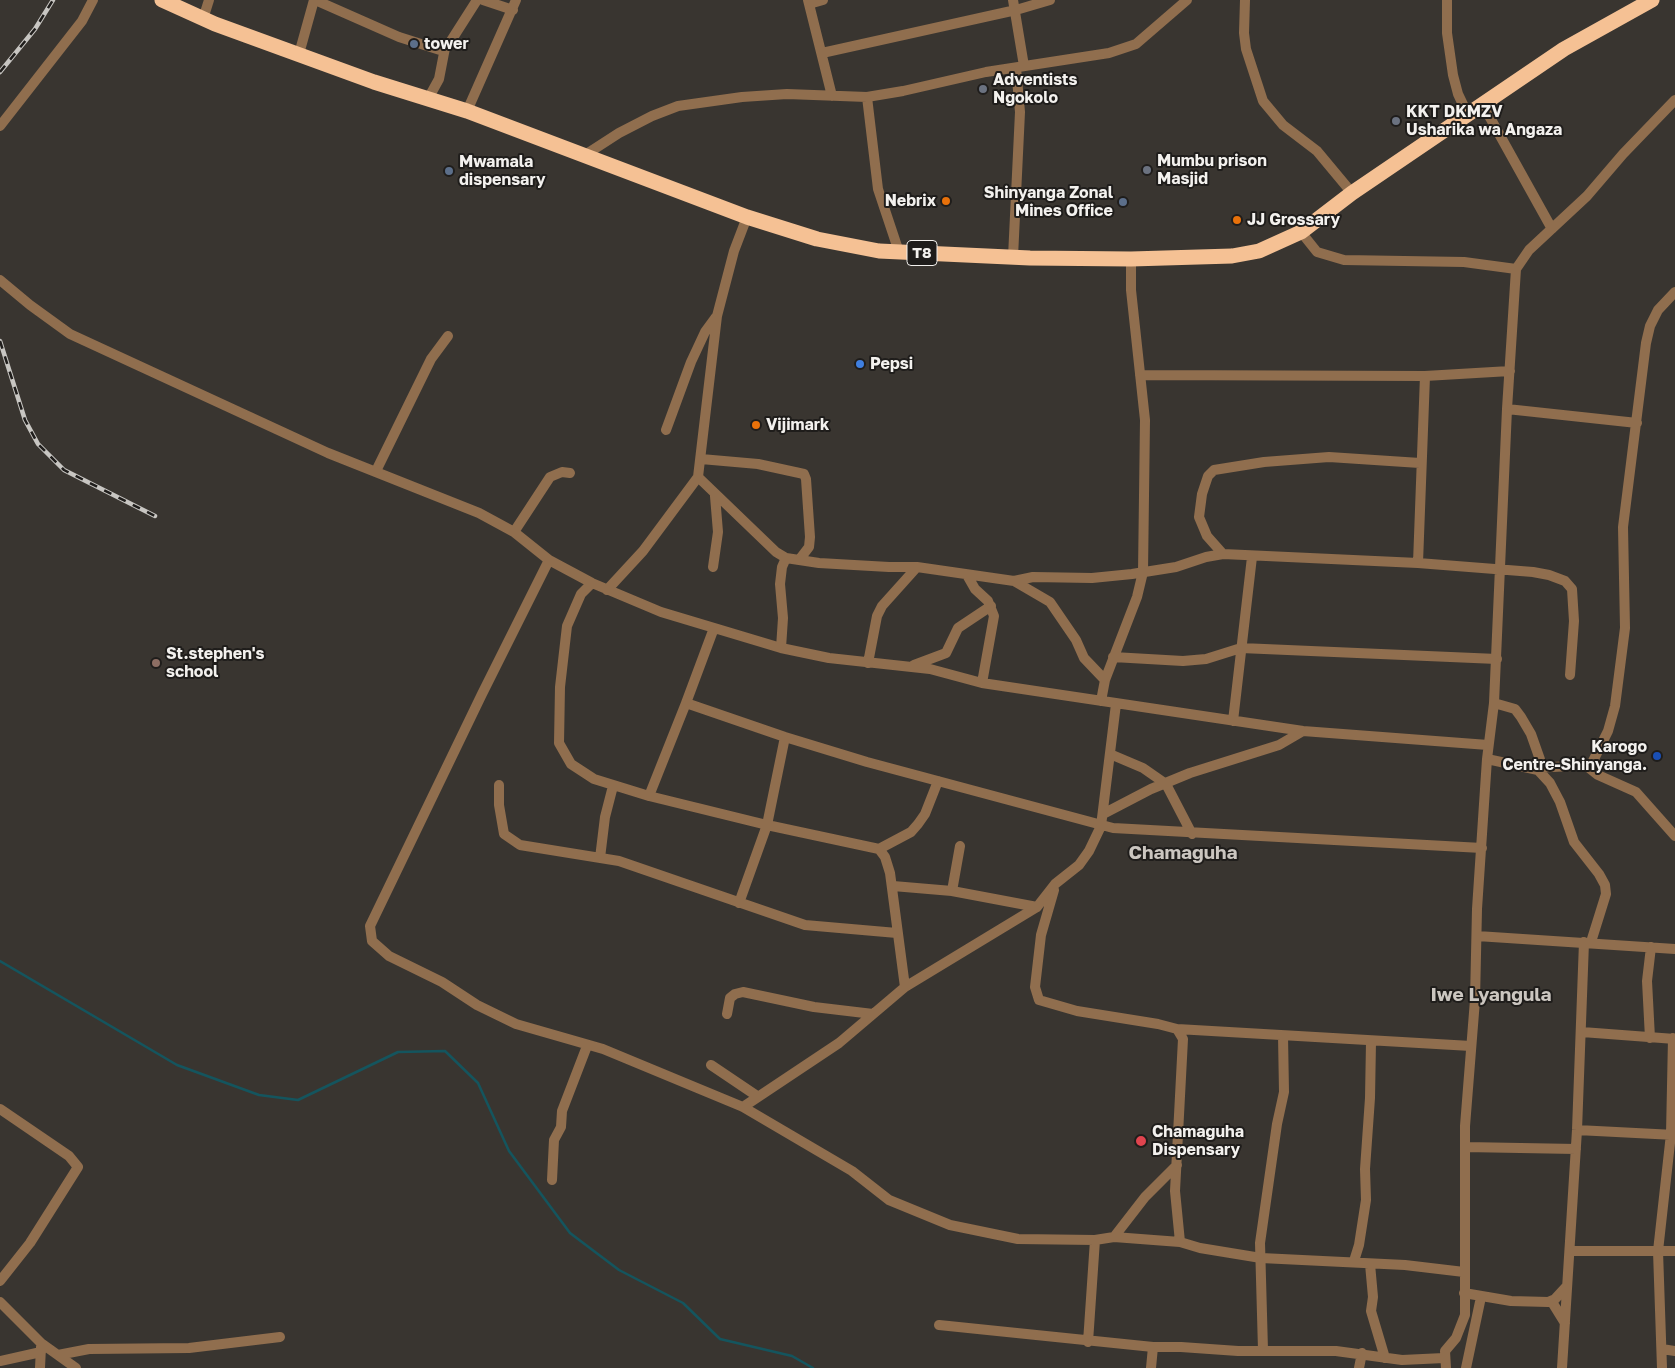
<!DOCTYPE html>
<html>
<head>
<meta charset="utf-8">
<style>
	body { margin:0 }
	canvas { display:block; background:#393530 }
</style>
</head>
<body>
<canvas width="1675" height="1368"></canvas>
<script>
const ctx = document.querySelector('canvas').getContext('2d');
ctx.lineJoin = 'round';
function poly(rows) {
  const path = new Path2D();
  for (const r of rows) {
    path.moveTo(r[0], r[1]);
    for (let i = 2; i < r.length; i += 2) path.lineTo(r[i], r[i + 1]);
  }
  return path;
}
function strokePath(path, color, width, dash) {
  ctx.strokeStyle = color;
  ctx.lineWidth = width;
  ctx.lineCap = dash ? 'butt' : 'round';
  ctx.setLineDash(dash || []);
  ctx.stroke(path);
}
function label(font, color, halo, rows, align = 'center') {
  ctx.font = font + ' "Golos Text",sans-serif';
  ctx.lineWidth = 4;
  ctx.setLineDash([]);
  ctx.textBaseline = 'middle';
  ctx.strokeStyle = halo;
  ctx.fillStyle = color;
  for (const [text, x, y, turn = 0] of rows) {
    ctx.save();
    ctx.translate(x, y);
    ctx.rotate((+turn || 0) * Math.PI / 180);
    ctx.textAlign = isNaN(turn) ? turn : align;
    if (halo) ctx.strokeText(text, 0, 0);
    ctx.fillText(text, 0, 0);
    ctx.restore();
  }
}
strokePath(poly([
	[0,961,177,1065,259,1095,298,1100,398,1052,445,1051,478,1083,509,1151,570,1233,619,1270,683,1303,720,1339,792,1356,813,1368]
]), '#14555e', 2.5);
strokePath(poly([
	[315,0,399,37,440,50,449,44,477,0],
	[483,0,513,10],
	[808,0,832,96],
	[1013,0,1024,66],
	[1245,0,1244,33,1246,49,1263,101,1283,125,1317,151,1352,193],
	[1447,0,1447,33,1453,75,1458,94,1468,115],
	[809,4,823,0],
	[203,19,209,0],
	[822,53,1016,10,1050,0],
	[299,54,314,0],
	[867,97,878,189,899,252],
	[428,99,439,79,445,48],
	[1483,105,1552,229],
	[467,111,516,0],
	[0,126,82,21,93,0],
	[585,155,619,133,652,116,678,106,742,97,787,94,867,97,903,91,986,72,1109,53,1136,44,1187,0],
	[1301,232,1317,252,1344,260,1464,262,1516,269],
	[1013,257,1020,112,1016,68],
	[0,280,30,305,70,334,328,453,479,513,514,532,549,560,592,583,661,612,781,648,829,658,930,669,982,683,1303,731,1488,745],
	[1140,375,1425,376,1510,371],
	[1507,409,1637,423],
	[666,430,691,362,705,332,716,317],
	[701,459,758,464,804,474,806,479,810,537,809,547,799,560],
	[376,471,431,359,448,336],
	[698,477,776,552,786,558,819,563,889,567,917,567,1014,581,1033,577,1092,578,1132,574,1176,567,1206,557,1223,554,1418,563,1533,572,1549,575,1565,581,1572,589,1574,621,1570,675],
	[514,532,550,477,562,472,570,473],
	[1223,554,1207,536,1199,517,1202,494,1208,476,1214,470,1264,462,1329,457,1420,463],
	[549,560,482,694,370,926,372,941,389,956,442,982,477,1005,516,1024,603,1049,743,1107,852,1171,889,1200,950,1225,1018,1239,1095,1240,1114,1237,1180,1242,1200,1248,1261,1258,1405,1265,1464,1272],
	[1418,563,1425,376],
	[713,567,718,532,715,496],
	[967,575,975,589,988,601,994,616,982,683],
	[1014,581,1050,602,1076,640,1084,658,1105,680],
	[592,583,581,594,567,626,560,687,559,743,571,764,594,779,649,796,767,825,879,849,885,857,890,873,905,987],
	[607,590,643,551,698,477,717,316,734,251,747,217],
	[714,628,686,703,785,737,867,762,1113,828,1482,848],
	[781,648,783,618,780,584,782,567,786,558],
	[1113,657,1183,661,1206,659,1241,648,1497,659],
	[868,663,877,616,882,606,917,567],
	[914,665,946,653,958,628,991,606],
	[1101,701,1105,680,1137,597,1143,572,1145,420,1131,290,1131,259],
	[1494,703,1515,709,1521,717,1531,734,1543,768],
	[1233,721,1252,557],
	[1110,754,1143,768,1166,784,1192,834],
	[1487,759,1538,770,1550,783,1560,802,1574,842,1599,874,1605,885,1606,894,1591,942],
	[1588,767,1598,775,1636,792,1675,836],
	[1533,768,1591,765,1608,731,1615,706,1625,628,1623,527,1646,343,1650,326,1658,310,1675,292],
	[499,785,499,805,504,834,520,845,619,861,805,925,897,933],
	[649,796,686,703],
	[1103,814,1151,789,1190,773,1279,745,1303,731],
	[879,849,911,832,918,824,925,814,938,781],
	[600,858,605,817,613,786],
	[893,886,952,891,1037,907],
	[1054,890,1041,935,1035,987,1039,1000,1077,1011,1158,1024,1177,1029,1183,1039,1175,1191,1180,1242],
	[952,891,960,846],
	[739,903,767,825,785,737],
	[1477,936,1675,949],
	[727,1014,730,998,735,994,743,992,814,1007,873,1014],
	[1177,1029,1471,1046],
	[1582,1032,1675,1039],
	[1650,1038,1647,981,1651,947],
	[711,1065,757,1096],
	[743,1107,839,1043,905,987,1037,907,1055,884,1079,865,1089,851,1101,826,1116,704],
	[0,1109,69,1156,78,1167,30,1243,0,1281],
	[1577,1130,1675,1135],
	[1465,1147,1576,1149],
	[552,1180,554,1140,561,1127,562,1111,587,1046],
	[1114,1237,1145,1197,1177,1165],
	[1570,1251,1675,1251],
	[1354,1261,1359,1245,1366,1200,1365,1169,1370,1098,1371,1042],
	[1370,1264,1373,1297,1371,1311,1385,1358],
	[1464,1293,1511,1301,1548,1302,1555,1299,1567,1286],
	[0,1302,41,1343,76,1368],
	[1552,1302,1565,1323],
	[939,1325,1153,1347,1181,1347,1238,1351,1336,1351,1402,1360,1444,1358],
	[1088,1342,1095,1240],
	[1662,1349,1675,1351],
	[1263,1350,1260,1243,1277,1124,1284,1092,1283,1036],
	[58,1355,89,1349,189,1348,280,1337],
	[0,1361,41,1352],
	[40,1368,41,1347],
	[1151,1368,1153,1347],
	[1359,1368,1362,1353],
	[1446,1368,1445,1351,1456,1338,1465,1315,1465,1126,1475,1000,1477,909,1487,759,1494,703,1507,409,1516,269,1529,250,1587,196,1623,154,1675,100],
	[1466,1368,1481,1297],
	[1562,1368,1577,1130,1584,942],
	[1662,1368,1658,1251,1671,1134,1673,1038]
]), '#906e4e', 10);
strokePath(poly([
	[162,0,215,24,374,82,467,111,747,217,817,239,879,251,1030,258,1131,259,1232,256,1259,251,1301,232,1352,193,1564,49,1652,0]
]), '#f5c194', 15);
const rail = poly([
	[0,72,35,29,53,0],
	[0,341,25,420,38,444,64,470,155,516]
]);
strokePath(rail, '#c8c6c2', 4.5);
strokePath(rail, '#1f1d1b', 2.5, [8]);
for (const [x, y, r, color] of [
	[414,44,5,"#5c6f8a"],
	[983,89,5,"#6b7280"],
	[1396,121,5,"#6b7280"],
	[1147,170,5,"#6b7280"],
	[449,171,5,"#5c6f8a"],
	[946,201,5,"#e8710a"],
	[1123,202,5,"#5c6f8a"],
	[1237,220,5,"#e8710a"],
	[860,364,5,"#3f7fe0"],
	[756,425,5,"#e8710a"],
	[156,663,5,"#8d6e63"],
	[1657,756,5,"#1a4fb4"],
	[1141,1141,6,"#e0444e"]
]) {
  const dot = new Path2D();
  dot.arc(x, y, r, 0, 2 * Math.PI);
  ctx.fillStyle = color;
  ctx.fill(dot);
  strokePath(dot, '#1f1d1b', 2);
}
for (const [x, y, w] of [
	[922,253,30]
]) {
  const box = new Path2D();
  box.roundRect(x - w / 2, y - 12.5, w, 25, 4);
  ctx.fillStyle = '#1f1d1b';
  ctx.fill(box);
  strokePath(box, '#f3f1ee', 1);
}
label('bold 15px', '#f3f1ee', null, [
	["T8",922,253]
]);
label('bold 16px', '#f3f1ee', '#1f1d1b', [
	["tower",424,44],
	["Adventists",993,80],
	["Ngokolo",993,98],
	["KKT DKMZV",1406,112],
	["Usharika wa Angaza",1406,130],
	["Mumbu prison",1157,161],
	["Masjid",1157,179],
	["Mwamala",459,162],
	["dispensary",459,180],
	["Shinyanga Zonal",1113,193,"right"],
	["Mines Office",1113,211,"right"],
	["Nebrix",936,201,"right"],
	["JJ Grossary",1247,220],
	["Pepsi",870,364],
	["Vijimark",766,425],
	["St.stephen's",166,654],
	["school",166,672],
	["Karogo",1647,747,"right"],
	["Centre-Shinyanga.",1647,765,"right"],
	["Chamaguha",1152,1132],
	["Dispensary",1152,1150]
], 'left');
label('bold 19px', '#cbc6c0', '#1f1d1b', [
	["Chamaguha",1183,853],
	["Iwe Lyangula",1491,995]
]);
</script>
</body>
</html>
